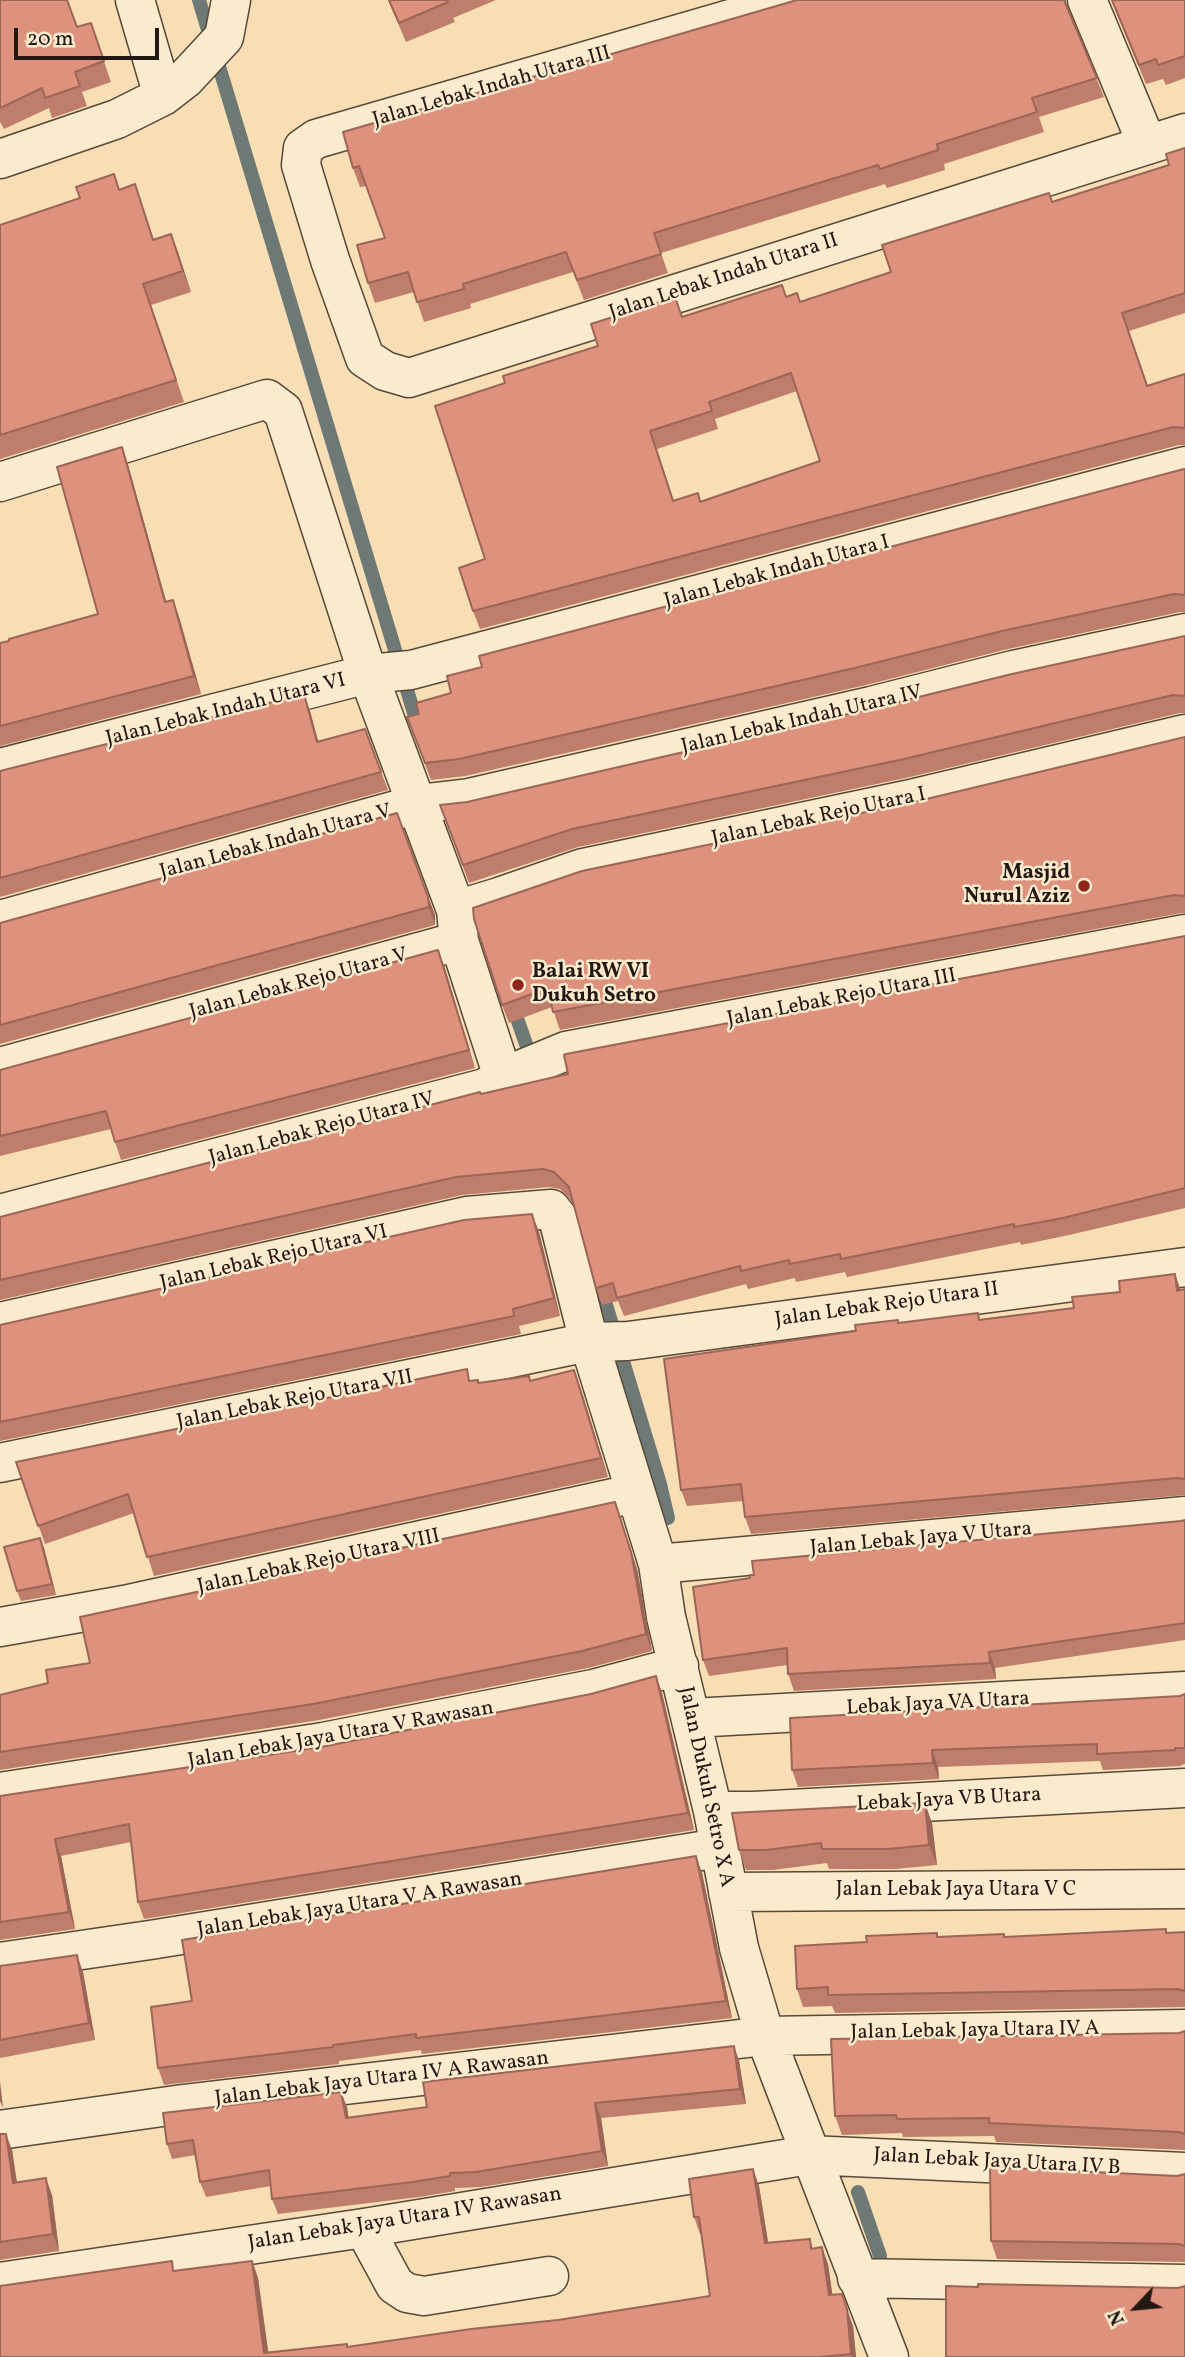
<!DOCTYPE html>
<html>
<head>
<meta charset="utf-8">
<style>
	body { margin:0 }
	#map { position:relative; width:1185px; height:2357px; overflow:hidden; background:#f7deb4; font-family:Vollkorn,serif }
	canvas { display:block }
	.north { position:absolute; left:1101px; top:2273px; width:70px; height:70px; -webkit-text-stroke:5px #faeace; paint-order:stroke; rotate:244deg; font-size:19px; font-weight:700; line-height:28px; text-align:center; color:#221712 }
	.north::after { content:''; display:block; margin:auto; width:24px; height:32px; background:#221712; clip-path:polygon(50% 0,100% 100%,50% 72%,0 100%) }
	.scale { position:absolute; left:14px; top:28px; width:145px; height:32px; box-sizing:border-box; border:4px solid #221712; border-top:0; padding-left:9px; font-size:21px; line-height:24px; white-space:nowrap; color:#221712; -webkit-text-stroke:5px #faeace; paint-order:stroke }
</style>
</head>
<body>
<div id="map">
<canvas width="1185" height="2357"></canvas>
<div class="north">N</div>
<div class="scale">20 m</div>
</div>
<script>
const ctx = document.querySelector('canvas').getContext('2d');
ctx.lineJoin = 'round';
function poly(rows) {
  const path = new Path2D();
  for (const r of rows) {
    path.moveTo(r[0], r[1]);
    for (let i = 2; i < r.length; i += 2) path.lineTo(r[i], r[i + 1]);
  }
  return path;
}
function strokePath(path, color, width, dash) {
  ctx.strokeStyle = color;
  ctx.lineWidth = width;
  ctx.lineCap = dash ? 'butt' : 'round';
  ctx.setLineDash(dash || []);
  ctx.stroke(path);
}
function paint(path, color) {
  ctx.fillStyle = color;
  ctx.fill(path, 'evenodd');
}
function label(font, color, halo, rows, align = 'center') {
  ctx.font = font + ' Vollkorn,serif';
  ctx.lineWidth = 5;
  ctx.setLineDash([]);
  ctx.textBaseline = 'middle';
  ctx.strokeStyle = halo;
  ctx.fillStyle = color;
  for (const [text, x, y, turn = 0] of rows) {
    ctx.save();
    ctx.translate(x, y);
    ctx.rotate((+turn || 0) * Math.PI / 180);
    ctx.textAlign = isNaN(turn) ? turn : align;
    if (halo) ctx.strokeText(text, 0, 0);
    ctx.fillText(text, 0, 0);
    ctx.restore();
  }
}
strokePath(poly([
	[199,0,420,733],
	[512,1004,533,1064],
	[601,1288,660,1484,668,1518],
	[858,2192,880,2256]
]), '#6e7976', 14);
const street = poly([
	[135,0,163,96],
	[796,0,316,139,303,148,301,165,330,260,365,358,385,371,409,378,1185,133],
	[1087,0,1147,144],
	[0,159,117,119,163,96,185,79,224,37,231,0],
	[0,482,267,399,283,411,368,674,456,910,459,941,503,1077],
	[0,768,368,674,411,670,1185,466],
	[456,910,499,897,583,868,915,798,1185,734],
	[0,920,418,804,469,798,871,706,1013,670,1185,633],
	[0,1067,459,941],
	[0,1214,485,1088,503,1077,566,1051,1185,934],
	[0,1322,467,1216,551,1209,558,1218,589,1342,658,1564,666,1617,713,1811,739,1948,765,2036,889,2357],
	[0,1463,589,1342,628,1341,1185,1267],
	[658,1564,1185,1516],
	[0,1627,124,1605,636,1493],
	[692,1718,1185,1691],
	[0,1792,323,1742,593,1689,679,1666],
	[713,1811,754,1811,1185,1788],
	[728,1892,1185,1889],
	[0,1962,150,1940,719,1848],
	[0,2130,183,2104,765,2036,1185,2029],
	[364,2228,395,2285,407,2293,424,2296,549,2276],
	[857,2278,1185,2284],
	[0,2282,364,2228,809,2155,1185,2172]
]);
strokePath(street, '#57493a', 41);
strokePath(street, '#faeace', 38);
paint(poly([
	[0,0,77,27,91,23,111,82,82,92,87,106,52,118,49,108,4,129,0,122],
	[388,0,496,0,453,18,455,22,406,42],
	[1066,0,1066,4,1104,97,1039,117,1044,132,944,164,945,170,887,188,885,184,661,253,668,273,584,300,573,272,470,304,471,308,424,322,414,292,375,303,368,283,385,238,366,186,360,187,353,168,795,1],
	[1111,0,1185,0,1185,78,1166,85,1163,79,1146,84],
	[1185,148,1185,313,1129,331,1148,386,1185,374,1185,445,1179,445,480,629,473,611,485,559,505,383,598,346,682,317,787,297,800,302,891,272,1053,202,1169,165],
	[797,391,820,461,700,501,674,501,657,449,718,429,715,419],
	[135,184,154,240,171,234,191,292,151,305,184,402,0,459,0,225,119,190],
	[128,465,166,601,173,600,179,617,201,694,0,746,0,643,98,614],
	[1185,469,1185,612,1180,612,1008,649,866,685,465,776,431,780,407,717,419,714,451,693,482,667],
	[1185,636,1185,713,1180,713,910,777,578,847,469,883,440,805,467,802,870,709],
	[310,711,318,741,365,729,388,790,0,897,0,771],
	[1185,737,1185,913,1181,913,560,1030,552,1007,509,1023,502,1005,914,802],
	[397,813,435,915,435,925,0,1044,0,923],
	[1185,936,1185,1208,1069,1235,1021,1245,1020,1242,847,1277,845,1272,796,1282,795,1278,748,1289,746,1284,624,1316,618,1301,602,1305,596,1288,573,1203,560,1189,549,1187,462,1195,0,1300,0,1217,481,1094],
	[438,950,475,1068,121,1160,111,1129,0,1156,0,1070],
	[532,1214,539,1232,560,1316,519,1326,521,1334,0,1441,0,1325],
	[1175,1274,1180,1290,1185,1289,1185,1495,751,1534,745,1517,743,1501,687,1506,681,1490,856,1331,898,1320,899,1323,981,1319,1074,1308],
	[574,1370,608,1477,154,1576,134,1513,45,1544,16,1462,472,1381,479,1383,530,1381],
	[621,1519,637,1569,652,1651,588,1668,319,1720,0,1770,0,1695,48,1683,90,1663],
	[1185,1520,1185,1640,995,1668,996,1679,794,1691,788,1674,787,1665,709,1676,703,1660],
	[44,1548,56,1595,21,1601,17,1591],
	[656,1676,662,1693,694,1830,144,1919,138,1902,131,1842,61,1856,75,1929,0,1940,0,1796,321,1747,591,1694],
	[1185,1694,1185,1764,1181,1765,1181,1766,1103,1770,1100,1761,938,1767,939,1779,798,1787,792,1770,1180,1696],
	[932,1823,937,1865,895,1869,829,1869,827,1863,773,1870,746,1870,739,1850],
	[702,1873,732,2018,422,2054,421,2050,339,2061,339,2064,164,2085,158,2068,192,2001],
	[1166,1929,1167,1933,1185,1932,1185,2007,835,2013,832,2006,803,2007,797,1989,867,1942,939,1937,1005,1937],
	[0,1966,83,1972,95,2040,0,2058],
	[1185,2031,1185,2150,996,2142,994,2136,903,2137,902,2133,842,2135,835,2116],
	[734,2046,739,2061,746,2104,601,2118,608,2166,481,2187,455,2188,455,2191,419,2197,278,2214,272,2199,271,2186,206,2197,200,2182,196,2155,172,2159,167,2144,347,2107,348,2118,427,2107],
	[0,2134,12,2150,17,2182,52,2195,59,2251,0,2260],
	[753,2169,759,2186,768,2243,810,2239,813,2249,828,2264,832,2295,853,2326,856,2357,0,2357,176,2271,252,2261,258,2278,268,2352,347,2344,348,2347,558,2320,710,2296,701,2234,700,2234,694,2217],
	[1185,2174,1185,2262,997,2259,991,2241,1177,2176]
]), '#bf7d6b');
paint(poly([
	[171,234,179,255,191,292,183,271],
	[122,447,128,465,171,619,165,602],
	[173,600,179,617,201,694,194,676],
	[304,694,310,711,323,760,317,742],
	[428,897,435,915,435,925,429,907],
	[438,950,445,968,475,1068,469,1050],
	[532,1214,539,1232,560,1316,554,1298],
	[1175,1274,1181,1291,1177,1291],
	[574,1370,581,1389,608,1477,601,1458],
	[615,1502,637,1569,652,1651,646,1634],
	[40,1538,44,1548,56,1595,52,1584],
	[989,1652,995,1668,996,1679,990,1663],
	[656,1676,662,1693,694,1830,688,1813],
	[932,1750,938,1767,939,1779,933,1763],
	[925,1803,932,1823,937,1865,929,1845],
	[55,1839,61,1856,75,1929,69,1912],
	[696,1856,702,1873,732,2018,726,2001],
	[77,1955,83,1972,95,2040,89,2023],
	[734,2046,739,2061,746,2104,740,2089],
	[0,2081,3,2108,0,2101],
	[341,2092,347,2107,351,2133,346,2118],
	[595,2103,601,2118,608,2166,602,2151],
	[6,2134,12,2150,19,2199,13,2183],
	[753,2169,759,2186,771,2260,765,2243],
	[46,2178,52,2195,59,2251,53,2234],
	[822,2247,828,2264,835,2312,829,2295],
	[252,2261,258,2278,269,2357,264,2353],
	[847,2309,853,2326,856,2357,852,2357,851,2354]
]), '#9b6657');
const building = poly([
	[0,0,67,0,77,27,91,23,104,61,75,72,80,86,45,98,42,88,0,108,0,0],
	[389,0,447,0,448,2,399,23,389,0],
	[797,0,1064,0,1097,78,1032,98,1037,112,937,144,938,150,880,169,878,165,654,233,661,254,577,280,566,252,463,284,464,289,417,302,408,272,368,283,357,245,385,238,359,166,353,168,343,132,797,0],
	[1112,0,1185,0,1185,56,1158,65,1156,59,1139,65,1112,0],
	[1185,148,1185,293,1122,313,1147,386,1185,374,1185,428,1173,427,473,611,459,568,485,559,435,406,505,383,503,376,598,346,591,324,675,297,682,317,782,285,786,297,797,293,800,302,891,272,882,245,1049,193,1052,202,1169,165,1166,154,1185,148],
	[791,373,820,461,700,502,698,493,673,501,650,431,712,411,709,402,791,373],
	[114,174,119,190,135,184,153,240,171,234,183,271,143,284,176,380,0,435,0,225,80,198,76,187,114,174],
	[122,447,165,602,173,600,194,676,0,726,0,643,9,641,9,639,98,614,57,467,122,447],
	[1184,469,1185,469,1185,595,1174,594,1002,631,859,667,459,759,425,763,407,717,419,714,416,703,451,693,447,676,482,667,479,656,1184,469],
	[1185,636,1185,696,1173,695,904,759,572,829,463,865,440,805,467,802,870,709,1012,674,1185,636],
	[304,694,317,742,365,729,381,772,0,878,0,771,304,694],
	[1185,737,1185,896,1174,895,553,1012,548,988,502,1005,474,919,473,908,582,871,914,802,1185,737],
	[397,813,428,897,429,907,0,1025,0,923,397,813],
	[1185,936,1185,1188,1063,1218,1014,1227,1014,1224,841,1259,840,1254,790,1264,789,1260,741,1271,740,1266,617,1298,613,1283,596,1288,569,1187,554,1172,543,1169,456,1177,0,1280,0,1217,480,1092,481,1094,568,1074,564,1055,566,1054,1185,936],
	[438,950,469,1050,115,1142,106,1111,0,1136,0,1070,438,950],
	[532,1214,554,1298,513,1309,514,1316,0,1422,0,1325,464,1220,532,1214],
	[1175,1274,1177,1291,1185,1289,1185,1479,1177,1478,745,1517,741,1484,681,1490,664,1359,856,1331,855,1325,898,1320,898,1323,978,1313,979,1320,1074,1308,1072,1297,1120,1292,1119,1281,1175,1274],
	[467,1369,469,1381,478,1380,478,1383,529,1376,530,1381,574,1370,601,1458,147,1557,128,1494,38,1526,16,1462,467,1369],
	[615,1502,631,1552,646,1634,582,1651,313,1704,0,1752,0,1695,48,1683,46,1670,90,1663,80,1617,615,1502],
	[1185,1520,1185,1623,989,1652,990,1663,788,1674,787,1648,703,1660,693,1587,750,1578,750,1575,754,1575,752,1561,1181,1521,1185,1520],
	[40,1538,52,1584,17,1591,4,1547,40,1538],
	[656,1676,688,1813,138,1902,129,1824,55,1839,69,1912,0,1922,0,1796,321,1747,591,1694,656,1676],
	[1185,1694,1185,1748,1175,1748,1175,1750,1097,1754,1097,1744,932,1750,933,1763,792,1770,790,1718,1180,1696,1185,1694],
	[925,1803,929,1845,888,1849,822,1849,821,1843,766,1850,739,1850,732,1813,925,1803],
	[696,1856,726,2001,416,2038,416,2034,333,2045,333,2047,158,2068,151,2007,192,2001,182,1940,696,1856],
	[1166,1929,1166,1933,1185,1932,1185,1991,1178,1989,828,1995,828,1987,797,1989,795,1946,867,1942,866,1936,937,1933,937,1937,1004,1934,1004,1937,1166,1929],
	[77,1955,89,2023,0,2040,0,1966,77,1955],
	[1185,2031,1185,2134,1179,2132,989,2123,989,2118,897,2119,896,2115,835,2116,831,2039,1179,2033,1185,2031],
	[734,2046,740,2089,595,2103,602,2151,476,2172,450,2173,450,2176,413,2182,272,2199,269,2170,200,2182,193,2140,167,2144,163,2113,341,2092,346,2118,427,2107,423,2082,734,2046],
	[0,2134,6,2134,13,2183,46,2178,53,2234,0,2242,0,2134],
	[990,2167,1177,2176,1185,2174,1185,2246,1179,2244,991,2241,990,2167],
	[753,2169,765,2243,810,2239,811,2249,822,2247,829,2295,842,2294,847,2309,851,2354,820,2357,0,2357,0,2286,172,2261,173,2271,252,2261,264,2353,347,2344,347,2347,471,2329,558,2320,710,2296,699,2217,694,2217,689,2179,753,2169],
	[978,2284,1178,2288,1185,2286,1185,2357,946,2357,946,2286,978,2287,978,2284]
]);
paint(building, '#de917c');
strokePath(building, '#9b6657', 2);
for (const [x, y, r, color] of [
	[1084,886,7,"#8f2418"],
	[518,985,7,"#8f2418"]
]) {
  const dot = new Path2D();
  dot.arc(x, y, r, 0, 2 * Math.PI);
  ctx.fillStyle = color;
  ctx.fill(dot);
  strokePath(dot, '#faeace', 2.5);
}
label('21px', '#221712', '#faeace', [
	["Jalan Lebak Indah Utara III",492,88,-16],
	["Jalan Lebak Indah Utara II",724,278,-18],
	["Jalan Lebak Indah Utara I",777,573,-15],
	["Jalan Lebak Indah Utara VI",226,711,-14],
	["Jalan Lebak Indah Utara IV",802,721,-13],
	["Jalan Lebak Rejo Utara I",819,818,-12],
	["Jalan Lebak Indah Utara V",276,843,-15],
	["Jalan Lebak Rejo Utara V",299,985,-15],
	["Jalan Lebak Rejo Utara III",842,999,-11],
	["Jalan Lebak Rejo Utara IV",322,1130,-15],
	["Jalan Lebak Rejo Utara VI",274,1259,-13],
	["Jalan Lebak Rejo Utara II",887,1306,-8],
	["Jalan Lebak Rejo Utara VII",295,1401,-11],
	["Jalan Lebak Jaya V Utara",921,1540,-5],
	["Jalan Lebak Rejo Utara VIII",319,1563,-12],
	["Lebak Jaya VA Utara",938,1705,-3],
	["Jalan Lebak Jaya Utara V Rawasan",341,1736,-10],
	["Jalan Dukuh Setro X A",705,1787,78],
	["Lebak Jaya VB Utara",949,1801,-3],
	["Jalan Lebak Jaya Utara V C",956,1891],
	["Jalan Lebak Jaya Utara V A Rawasan",360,1906,-9],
	["Jalan Lebak Jaya Utara IV A",975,2032,-1],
	["Jalan Lebak Jaya Utara IV A Rawasan",382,2080,-7],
	["Jalan Lebak Jaya Utara IV B",997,2163,3],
	["Jalan Lebak Jaya Utara IV Rawasan",405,2220,-9]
]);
label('bold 21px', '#221712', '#faeace', [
	["Masjid",1070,874],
	["Nurul Aziz",1070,898],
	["Balai RW VI",532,973,"left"],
	["Dukuh Setro",532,997,"left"]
], 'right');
</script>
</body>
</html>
